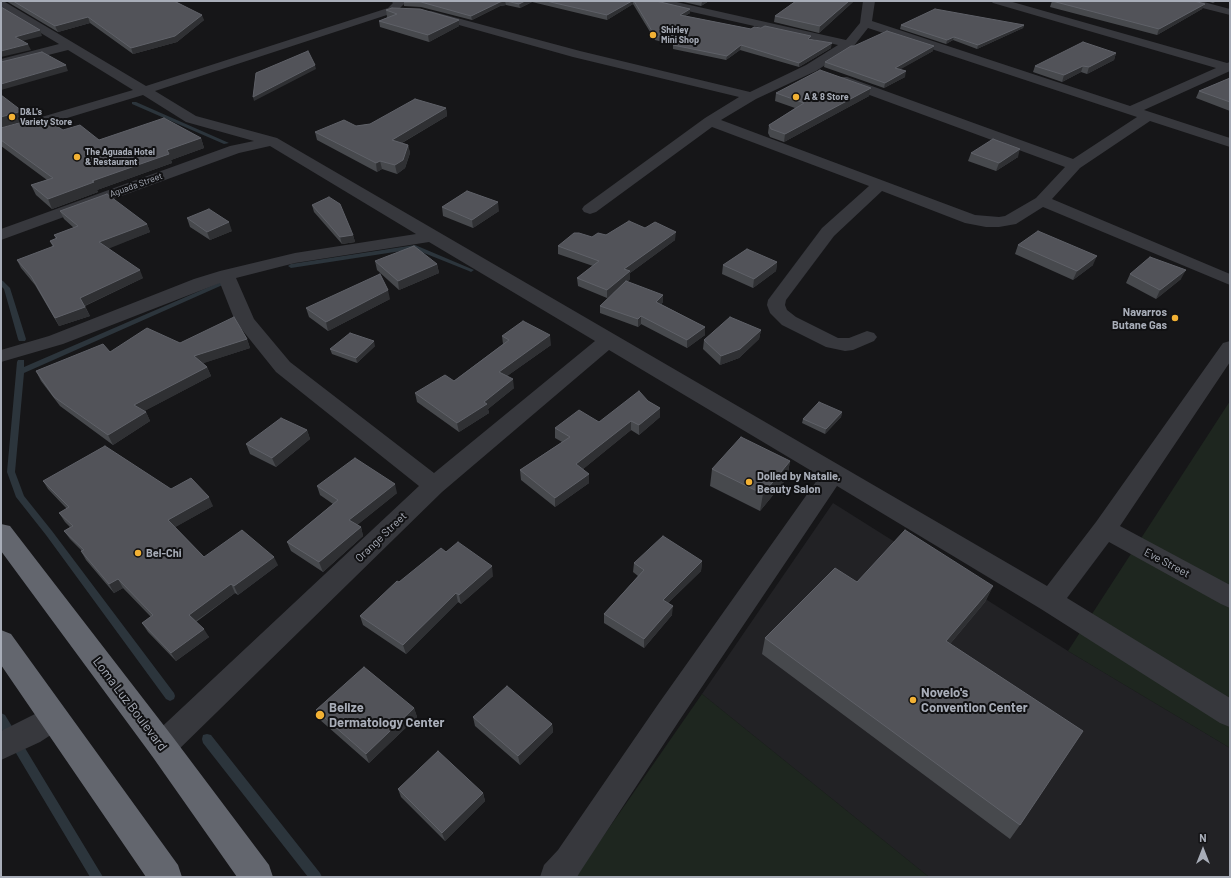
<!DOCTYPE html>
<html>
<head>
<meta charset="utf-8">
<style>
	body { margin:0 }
	#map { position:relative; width:1231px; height:878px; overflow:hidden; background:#161618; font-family:Barlow,sans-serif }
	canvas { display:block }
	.frame { position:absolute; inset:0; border:2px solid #a8adb8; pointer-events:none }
	.north { position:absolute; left:1183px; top:830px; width:40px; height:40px; -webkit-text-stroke:3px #111113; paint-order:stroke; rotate:0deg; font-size:11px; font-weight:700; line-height:16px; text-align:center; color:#a8adb8 }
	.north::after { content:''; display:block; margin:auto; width:14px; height:18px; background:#a8adb8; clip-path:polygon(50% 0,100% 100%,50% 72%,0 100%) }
</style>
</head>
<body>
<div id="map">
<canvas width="1231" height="878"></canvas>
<div class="frame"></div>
<div class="north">N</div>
</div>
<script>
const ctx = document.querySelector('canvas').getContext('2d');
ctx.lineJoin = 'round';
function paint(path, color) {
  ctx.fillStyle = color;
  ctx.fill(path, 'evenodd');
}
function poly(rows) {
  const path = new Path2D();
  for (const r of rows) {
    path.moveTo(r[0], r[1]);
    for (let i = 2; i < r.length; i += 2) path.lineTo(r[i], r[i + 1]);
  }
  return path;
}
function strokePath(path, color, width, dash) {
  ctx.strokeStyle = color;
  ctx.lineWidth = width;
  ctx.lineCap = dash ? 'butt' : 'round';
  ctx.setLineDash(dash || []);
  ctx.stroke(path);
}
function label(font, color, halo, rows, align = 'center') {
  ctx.font = font + ' Barlow,sans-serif';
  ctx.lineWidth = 4;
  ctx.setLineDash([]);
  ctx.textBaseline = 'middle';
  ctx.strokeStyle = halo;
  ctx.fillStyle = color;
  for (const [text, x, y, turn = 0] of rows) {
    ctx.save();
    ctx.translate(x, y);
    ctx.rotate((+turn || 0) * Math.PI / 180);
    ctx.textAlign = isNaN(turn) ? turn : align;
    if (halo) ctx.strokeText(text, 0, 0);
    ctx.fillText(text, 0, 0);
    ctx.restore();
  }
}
paint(poly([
	[833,503,1068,651,1230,748,1230,877,929,877,702,694]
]), '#222225');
paint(poly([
	[1230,401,1230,748,1068,651],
	[702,694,929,877,575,877]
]), '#1e261f');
paint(poly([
	[132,102,136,102,229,143,224,144,132,104,132,102],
	[415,245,474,270,471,272,469,271,414,249,291,268,288,266,291,264,415,245],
	[1,280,3,281,10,288,26,339,25,341,19,341,18,339,4,289,1,286,1,280],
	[225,280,227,281,227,283,24,373,15,472,24,496,52,531,174,693,175,696,174,699,170,701,166,699,46,535,16,497,7,472,17,362,18,360,24,360,24,367,225,280],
	[1,713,5,715,103,877,90,877,1,728,1,713],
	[207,734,211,735,320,873,322,877,308,877,203,743,202,739,203,735,207,734]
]), '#2c353c');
paint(poly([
	[1,1,5,2,146,86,388,8,393,3,391,1,403,1,405,3,396,12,155,91,196,116,277,138,1047,586,1096,522,1223,343,1230,341,1230,362,1120,526,1230,585,1230,608,1221,604,1109,542,1067,598,1230,698,1230,727,1220,723,1041,609,837,486,679,721,580,872,577,877,540,877,544,865,558,850,659,703,820,476,609,350,442,492,172,756,162,760,152,756,147,746,152,736,419,486,276,372,235,321,220,283,63,344,1,362,1,350,49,336,194,279,220,271,295,253,416,234,270,146,239,153,1,240,1,229,230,146,254,141,186,122,143,95,1,138,1,129,133,90,68,50,1,67,1,59,59,44,1,9,1,1],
	[429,242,595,341,434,473,290,362,254,319,236,278,295,263,429,242],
	[651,1,672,1,846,40,860,23,863,1,875,1,872,21,1130,106,1216,68,993,3,991,1,1009,1,1227,63,1230,62,1230,71,1144,110,1230,138,1230,147,1150,121,1080,168,1052,199,1230,274,1230,285,1043,207,1016,224,999,227,986,227,965,223,882,191,834,236,786,300,785,305,787,310,796,317,838,338,849,338,867,331,874,333,877,337,874,341,853,350,845,351,826,347,782,325,770,313,767,305,768,300,822,228,869,186,712,127,596,212,590,214,584,212,582,209,584,206,705,118,739,97,573,57,427,16,425,14,427,12,431,11,580,51,750,92,806,65,838,45,657,4,651,1],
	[868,28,1137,117,1073,159,847,77,837,77,835,80,837,83,1065,167,1036,198,1005,216,999,217,975,215,721,120,756,99,816,71,853,47,868,28],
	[1181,1,1200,1,1230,9,1230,15,1183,3,1181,1],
	[53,705,63,709,67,718,63,727,40,742,1,760,1,731,53,705]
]), '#37383d');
paint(poly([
	[1,524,10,526,172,736,269,865,273,877,237,877,152,756,1,551,1,524],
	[1,630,11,634,178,865,182,877,146,877,1,665,1,630]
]), '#63666e');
paint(poly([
	[6,1,174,1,204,20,177,42,133,54,90,23,58,32],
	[404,1,656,1,690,9,690,13,685,16,751,29,811,40,831,48,799,67,740,50,726,60,673,49,673,45,655,40,633,4,607,20,532,2,520,8,506,5,500,6,472,20,421,7,404,6],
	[679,1,709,1,701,6],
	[796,1,854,1,819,33,774,22,775,16],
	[1052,1,1205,4,1202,9,1157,35,1050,7],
	[1206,1,1217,1,1213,3],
	[386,10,459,26,429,42,380,27,379,21,388,17,387,17],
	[901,25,1024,25,1023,28,977,49,953,40,946,44,900,29],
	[933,51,900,69,905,77,884,88,824,67,825,62],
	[1116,53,1114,60,1087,74,1081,72,1062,82,1033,72,1035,66],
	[1230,78,1230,111,1196,98,1199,91],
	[871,88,869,96,784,142,770,137,768,133,769,125,795,108,775,101,776,93],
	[446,108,447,116,402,143,408,145,410,153,405,168,397,174,382,169,377,172,317,140,315,132,370,124],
	[41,125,99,140,201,138,204,148,171,160,172,163,97,190,98,192,52,209,36,195,31,185,47,180,1,146,1,128],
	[971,153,1018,157,996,171,968,161],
	[312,205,353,235,355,242,342,244,314,212],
	[442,207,499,211,473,228,443,216],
	[60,211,147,224,150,232,108,248,143,278,85,306,90,316,59,326,35,285,21,268,17,260,53,247,50,241,56,239,54,235,74,228,64,219],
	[187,218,232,231,210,240,190,227],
	[645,228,675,240,630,273,630,279,627,282,663,302,661,304,705,327,705,335,687,348,641,324,638,327,600,313,600,306,624,284,607,298,578,286,577,278,593,266,558,254,558,246,592,237],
	[1018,245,1093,265,1073,280,1015,254],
	[375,261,437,264,439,273,399,290,377,270],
	[777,262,776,271,753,288,722,274,723,265],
	[1130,274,1181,279,1156,299,1126,283],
	[390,299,328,331,309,317,306,308],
	[761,330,759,339,739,358,720,365,703,349,704,340],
	[502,336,551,345,507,376,514,388,488,409,489,413,459,432,417,402,415,393,454,381,503,344],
	[247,339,250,348,203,363,207,367,211,376,144,411,146,412,150,421,113,445,60,406,41,381,36,371,110,352,180,343],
	[375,346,357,363,332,354,330,349],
	[648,401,660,408,660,417,639,435,631,430,583,469,589,483,555,507,521,480,520,470,562,442,555,438,555,428,599,422],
	[842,412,841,417,825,434,802,423,803,419],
	[307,430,310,439,276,467,250,454,246,444],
	[790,461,787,478,760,511,710,486,712,469],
	[43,481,171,489,213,506,175,527,204,557,278,565,238,595,235,593,196,622,209,637,176,661,148,632,142,623,151,617,123,588,114,593,86,560,81,551,82,551,70,539,64,531,70,527,65,522,59,513,67,509,48,489],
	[317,486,397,493,357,525,361,527,363,536,323,572,291,551,287,542,333,504,320,495],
	[446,552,493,576,461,604,458,602,406,654,363,625,360,616,399,582],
	[702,561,701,571,668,603,672,615,644,648,604,623,604,614,638,576,633,572,634,563],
	[857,582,993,586,985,602,950,644,1020,825,1010,839,762,654,765,638],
	[414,708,417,717,369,763,319,719,316,710],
	[473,717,552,724,553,732,520,765,475,726],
	[398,789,483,793,485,801,445,841,401,797]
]), '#47494d');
paint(poly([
	[505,1,506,5,500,6,472,20,471,16,500,2],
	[525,1,531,1,532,2,520,8,519,4],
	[632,1,633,1,633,4,607,20,607,15],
	[703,1,709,1,701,6,702,2],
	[849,1,854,1,819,33,820,26],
	[1205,4,1202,9,1157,35,1159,29],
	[690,9,690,13,680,19,680,15],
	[202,15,204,20,177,42,133,54,131,48],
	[88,17,90,23,58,32,55,26],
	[459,20,459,26,429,42,428,35],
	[1024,25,1023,28,977,49,978,45],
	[40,30,42,36,18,42,15,37],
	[954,37,953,40,946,44,947,40],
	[832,43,831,48,799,67,799,63],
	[28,44,31,50,1,57,1,51],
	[741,45,740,50,726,60,727,56],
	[934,46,933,51,894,73,895,68],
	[1116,53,1114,60,1087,74,1089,67],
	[66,65,68,71,1,90,1,84],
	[315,65,316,69,254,101,253,97],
	[1083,66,1081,72,1062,82,1064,75],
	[906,71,905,77,884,88,885,83],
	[871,88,869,96,784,142,785,134],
	[446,108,447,116,393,148,392,140],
	[22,111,26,120,1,128,1,117],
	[201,138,204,148,171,160,172,163,97,190,98,192,52,209,48,199,167,150],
	[408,145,410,153,405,168,397,174,395,165],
	[1020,149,1018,157,996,171,999,163],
	[380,161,382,169,377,172,376,163],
	[498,202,499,211,473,228,472,220],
	[229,222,232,231,210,240,207,232],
	[147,224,150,232,103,251,99,242],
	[676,232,675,240,630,273,630,279,607,298,607,290,624,269],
	[353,235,355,242,342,244,340,237],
	[1097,256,1093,265,1073,280,1077,271],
	[777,262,776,271,753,288,754,279],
	[437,264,439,273,399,290,398,281],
	[140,270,143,278,84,306,80,298],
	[1186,270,1181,279,1156,299,1160,290],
	[388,290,390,299,328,331,326,322],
	[663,295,663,302,655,310,656,302],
	[85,307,90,316,59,326,55,318],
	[641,316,641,324,638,327,638,319],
	[705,327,705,335,687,348,687,340],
	[761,330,759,339,739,358,720,365,721,356],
	[550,335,551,345,500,381,499,372],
	[247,339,250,348,198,365,194,356],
	[374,341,375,346,357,363,356,358],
	[207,367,211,376,139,414,134,405],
	[513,379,514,388,488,409,489,413,459,432,457,423],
	[660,408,660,417,639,435,639,425],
	[146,412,150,421,113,445,108,435],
	[842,412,841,417,825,434,826,429],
	[631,421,631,430,577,474,576,464],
	[307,430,310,439,276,467,272,458],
	[790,461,787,478,760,511,763,494],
	[589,474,589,483,555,507,555,498],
	[395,484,397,493,352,529,349,520],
	[209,497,213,506,172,529,168,520],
	[361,527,363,536,323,572,319,562],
	[274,557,278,565,238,595,234,586],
	[702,561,701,571,662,609,663,600],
	[492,566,493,576,461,604,459,595],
	[118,579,123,588,114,593,109,584],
	[231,584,235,593,193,623,189,615],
	[993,586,985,602,939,657,946,641],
	[456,593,458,602,406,654,403,645],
	[673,606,672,615,644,648,644,639],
	[204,629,209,637,176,661,171,653],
	[414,708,417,717,369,763,366,754],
	[552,724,553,732,520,765,518,756],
	[483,793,485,801,445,841,442,833]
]), '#2f3033');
const building = poly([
	[13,1,174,1,202,15,175,36,131,48,88,17,55,26,13,1],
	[404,1,504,1,500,2,471,16,421,2,404,2,404,1],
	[506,1,525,1,519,4,506,1],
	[546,1,632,1,607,15,546,1],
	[634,1,656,1,690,9,680,15,751,29,754,27,761,28,765,26,811,36,808,39,832,43,799,63,741,45,727,56,673,45,677,41,655,36,634,1],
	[796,1,849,1,820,26,775,16,796,1],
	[1052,1,1194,1,1205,4,1159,29,1052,1],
	[1,7,40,30,15,37,28,44,1,51,1,7],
	[392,8,420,9,459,20,428,35,379,21,397,14,386,10,392,8],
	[935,9,1024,25,978,45,954,37,947,40,901,25,935,9],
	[887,31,934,46,895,68,906,71,885,83,825,62,851,46,854,46,887,31],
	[1083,42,1116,53,1089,67,1083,66,1064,75,1035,66,1083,42],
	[308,51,315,65,253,97,256,73,308,51],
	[42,52,66,65,1,84,1,62,42,52],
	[820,70,871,88,785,134,771,129,769,125,804,103,776,93,820,70],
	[1230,78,1230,102,1199,91,1230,78],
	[1,95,22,111,1,117,1,95],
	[415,99,446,108,392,140,408,145,403,160,395,165,380,161,376,163,315,132,344,120,356,126,370,124,415,99],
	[164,118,201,138,167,150,169,154,92,181,94,182,48,199,31,185,53,178,1,140,1,128,33,119,41,125,50,122,63,130,80,125,99,140,164,118],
	[993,139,1020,149,999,163,971,153,993,139],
	[467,191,498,202,472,220,442,207,467,191],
	[107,194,147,224,99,242,140,270,80,298,85,307,55,318,31,276,17,260,54,246,50,241,57,238,54,235,78,226,60,211,107,194],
	[329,197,340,204,353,235,340,237,312,205,329,197],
	[209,209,229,222,207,232,187,218,209,209],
	[629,221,645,228,655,222,676,232,624,269,630,271,607,290,577,278,599,261,558,246,574,233,579,233,592,237,598,233,606,235,629,221],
	[1038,231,1097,256,1077,271,1018,245,1038,231],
	[414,246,437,264,398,281,375,261,414,246],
	[747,249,777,262,754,279,723,265,747,249],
	[1150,257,1186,270,1160,290,1130,274,1150,257],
	[380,274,388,290,326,322,306,308,380,274],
	[626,281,663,295,656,302,705,327,687,340,641,316,638,319,600,306,626,281],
	[234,317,247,339,194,356,207,367,134,405,146,412,108,435,54,397,36,371,103,344,110,352,147,328,180,343,234,317],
	[730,317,761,330,740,349,721,356,704,340,730,317],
	[523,321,550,335,499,372,513,379,484,402,487,404,457,423,415,393,445,375,454,381,509,340,502,336,523,321],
	[350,333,374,341,356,358,330,349,350,333],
	[639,391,648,401,660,408,639,425,631,421,576,464,589,474,555,498,520,470,570,437,555,428,579,410,599,422,639,391],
	[819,402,842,412,826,429,803,419,819,402],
	[281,418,307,430,272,458,246,444,281,418],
	[741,437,790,461,763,494,712,469,741,437],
	[105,446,171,489,191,478,209,497,168,520,204,557,242,530,274,557,234,586,231,584,189,615,204,629,171,653,142,623,153,615,118,579,109,584,81,551,84,550,64,531,73,526,59,513,69,507,43,481,105,446],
	[355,458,395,484,349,520,361,527,319,562,287,542,338,500,317,486,355,458],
	[905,530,993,586,946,641,1083,731,1020,825,765,638,835,568,857,582,905,530],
	[663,536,702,561,663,600,673,606,644,639,604,614,644,570,634,563,663,536],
	[458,542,492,566,459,595,456,593,403,645,360,616,397,581,399,582,441,548,446,552,458,542],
	[364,667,414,708,366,754,316,710,364,667],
	[507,686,552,724,518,756,473,717,507,686],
	[438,751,483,793,442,833,398,789,438,751]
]);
paint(building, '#525359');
strokePath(building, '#5f6168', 1);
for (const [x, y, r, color] of [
	[653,35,4,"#f2b134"],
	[796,97,4,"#f2b134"],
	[12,117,4,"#f2b134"],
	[77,157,4,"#f2b134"],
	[1175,318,4,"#f2b134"],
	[749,482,4,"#f2b134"],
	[138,553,4,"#f2b134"],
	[913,700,4,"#f2b134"],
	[320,715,5,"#f2b134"]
]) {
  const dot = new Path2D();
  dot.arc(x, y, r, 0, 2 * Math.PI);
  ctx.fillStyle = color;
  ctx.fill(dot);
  strokePath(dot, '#111113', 1.5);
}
label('bold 9px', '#a8adb8', '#111113', [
	["Shirley",661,30],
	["Mini Shop",661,40],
	["A & 8 Store",804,97],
	["D&L's",20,112],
	["Variety Store",20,122],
	["The Aguada Hotel",85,152],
	["& Restaurant",85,162]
], 'left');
label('9px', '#a8adb8', '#111113', [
	["Aguada Street",136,185,-20]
]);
label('bold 11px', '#a8adb8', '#111113', [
	["Navarros",1167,312,"right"],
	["Butane Gas",1167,325,"right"],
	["Dolled by Natalie,",757,476],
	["Beauty Salon",757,489],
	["Bel-Chi",146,553]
], 'left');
label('11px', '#a8adb8', '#111113', [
	["Orange Street",381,537,-44],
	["Eve Street",1167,563,28]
]);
label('bold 13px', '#a8adb8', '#111113', [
	["Novelo's",921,693],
	["Convention Center",921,708],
	["Belize",329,708],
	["Dermatology Center",329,723]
], 'left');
label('13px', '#a8adb8', '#111113', [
	["Loma Luz Boulevard",130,704,53]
]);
</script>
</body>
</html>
